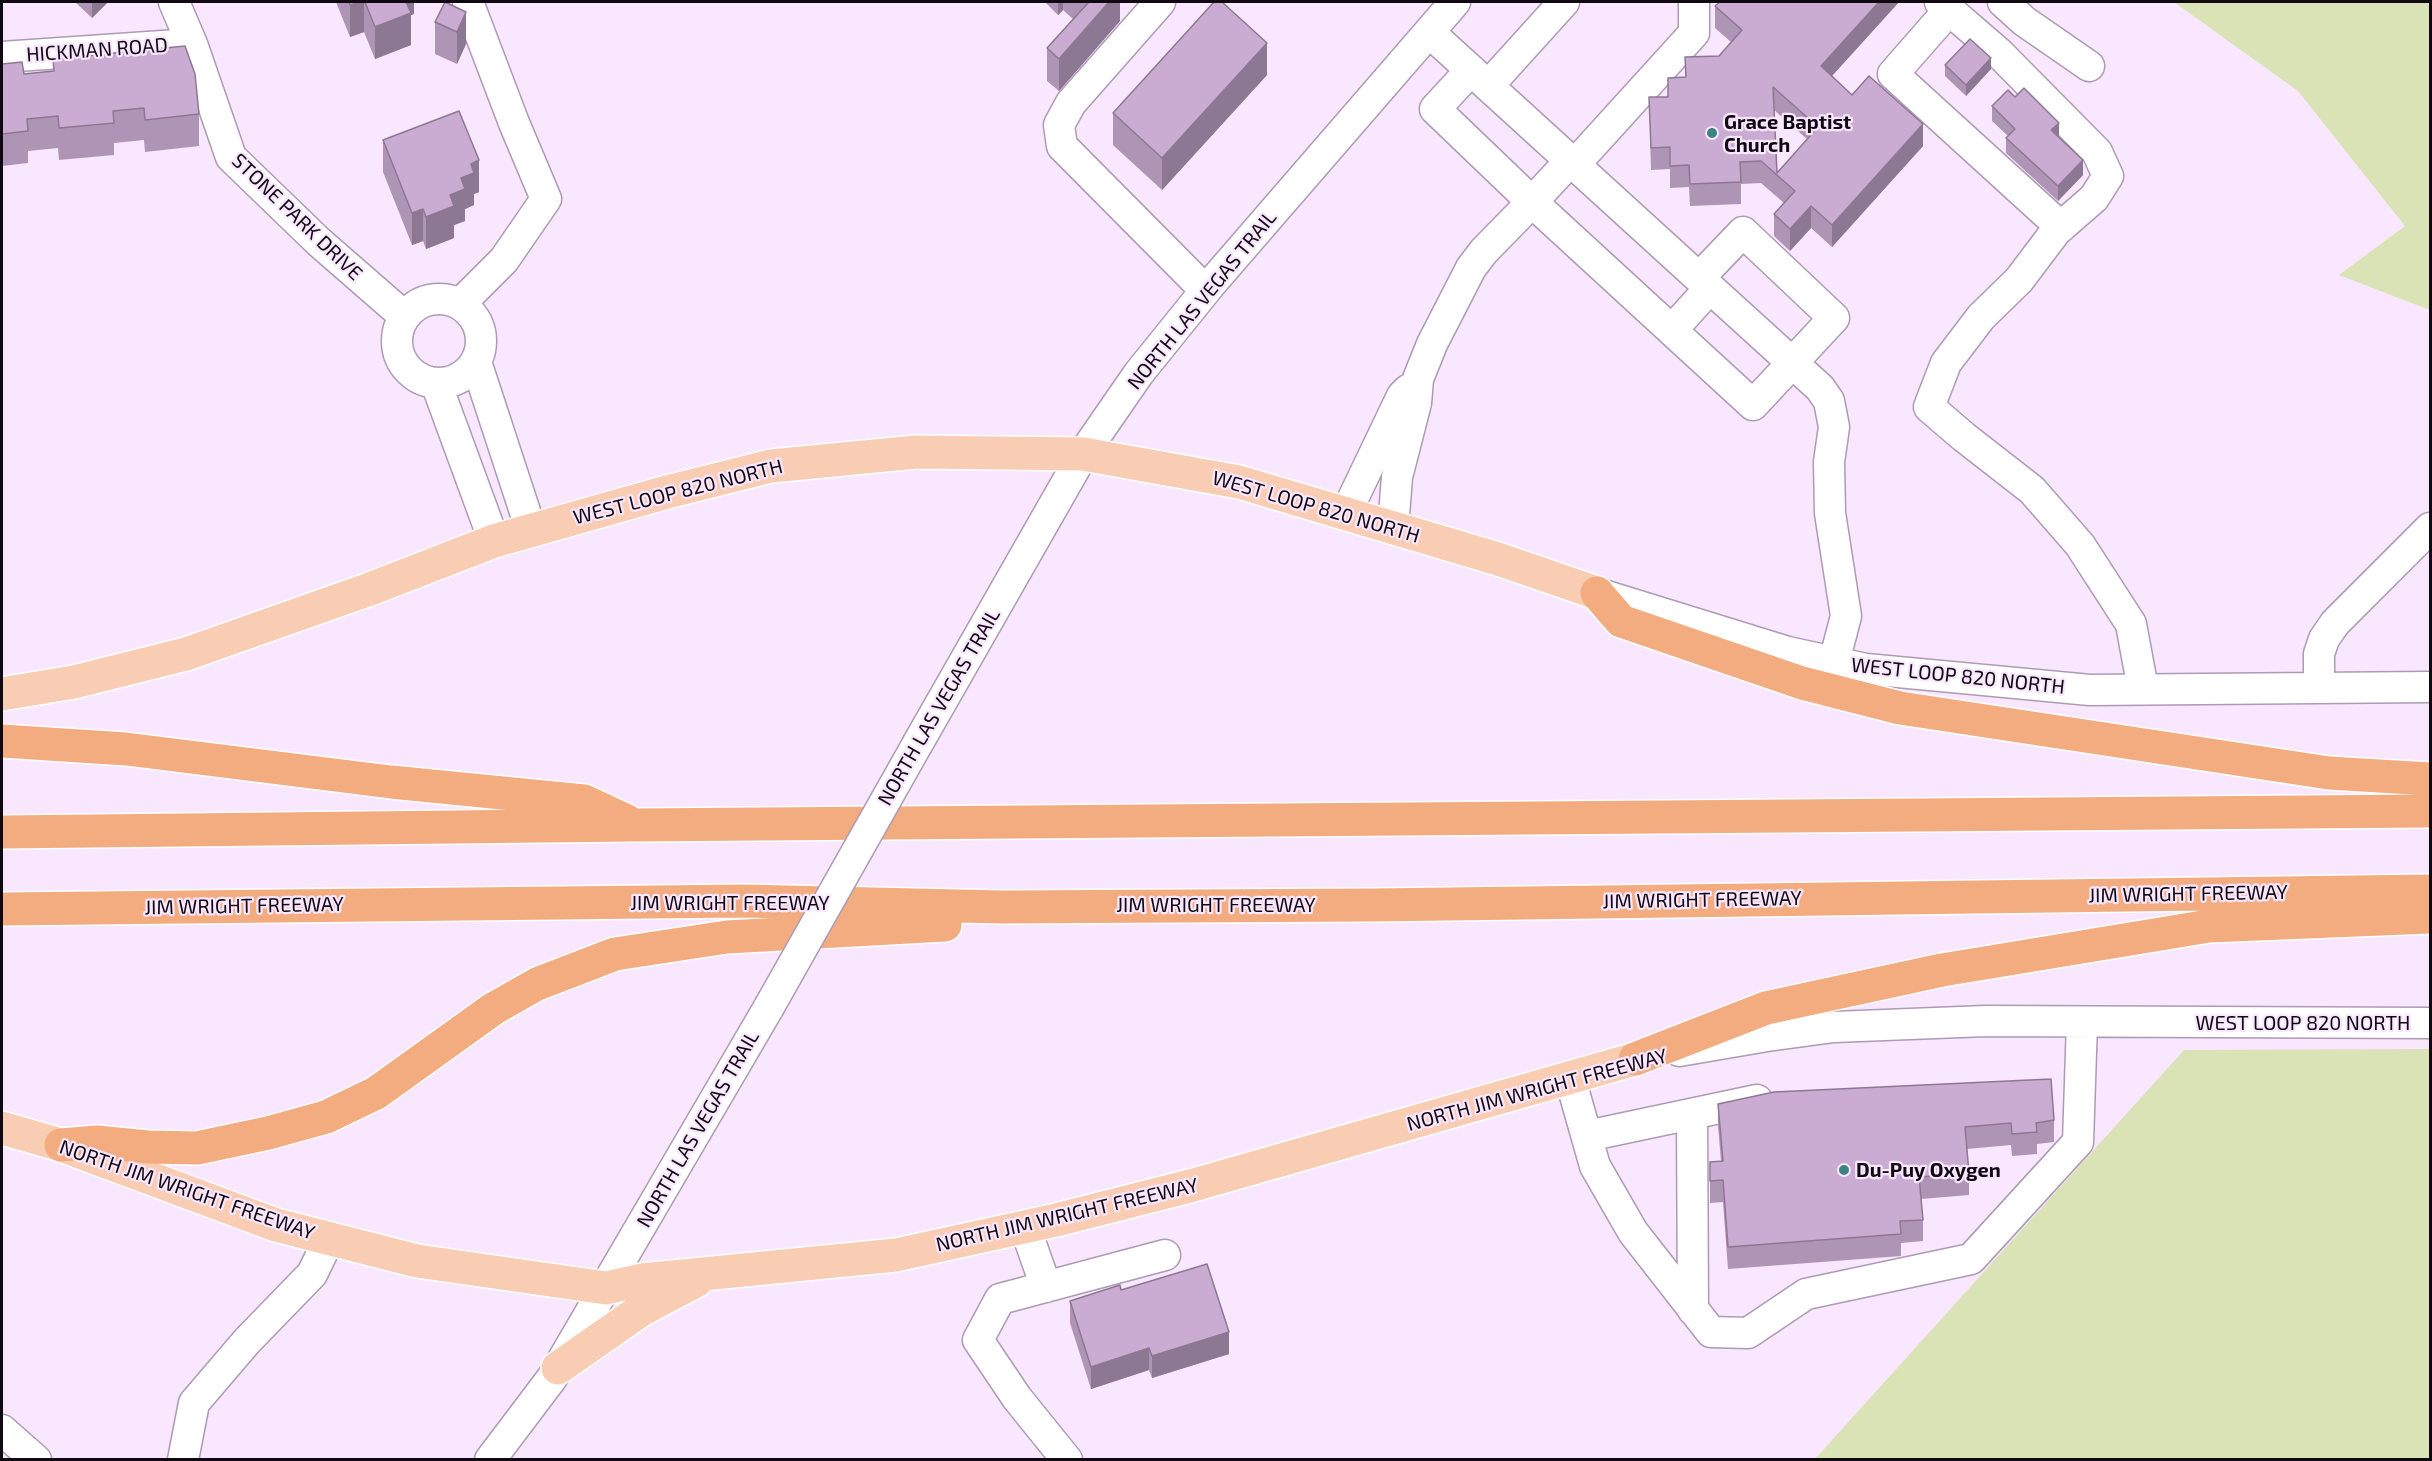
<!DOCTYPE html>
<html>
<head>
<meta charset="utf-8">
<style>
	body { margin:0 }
	#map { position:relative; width:2432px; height:1461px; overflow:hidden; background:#f9e6ff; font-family:"Exo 2",sans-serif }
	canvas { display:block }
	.frame { position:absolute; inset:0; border:3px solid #100911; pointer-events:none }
</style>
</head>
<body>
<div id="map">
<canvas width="2432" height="1461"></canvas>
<div class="frame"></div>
</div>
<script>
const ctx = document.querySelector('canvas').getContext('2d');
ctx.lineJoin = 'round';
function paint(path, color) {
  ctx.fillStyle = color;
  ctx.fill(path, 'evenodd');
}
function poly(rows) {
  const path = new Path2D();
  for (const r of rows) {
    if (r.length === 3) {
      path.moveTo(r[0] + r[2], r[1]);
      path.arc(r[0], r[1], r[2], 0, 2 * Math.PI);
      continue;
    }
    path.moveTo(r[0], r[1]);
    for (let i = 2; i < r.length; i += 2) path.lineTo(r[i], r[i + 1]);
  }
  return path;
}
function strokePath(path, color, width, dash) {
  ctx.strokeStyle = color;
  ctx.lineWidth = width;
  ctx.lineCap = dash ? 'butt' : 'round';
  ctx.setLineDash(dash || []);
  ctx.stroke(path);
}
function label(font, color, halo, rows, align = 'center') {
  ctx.font = font + ' "Exo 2",sans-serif';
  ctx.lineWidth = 4.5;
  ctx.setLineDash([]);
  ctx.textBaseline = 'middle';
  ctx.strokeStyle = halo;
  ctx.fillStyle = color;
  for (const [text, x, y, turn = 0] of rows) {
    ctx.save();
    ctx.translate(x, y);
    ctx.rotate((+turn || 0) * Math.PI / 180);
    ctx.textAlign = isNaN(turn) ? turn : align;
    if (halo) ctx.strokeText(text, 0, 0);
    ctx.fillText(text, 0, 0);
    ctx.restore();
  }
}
paint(poly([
	[2174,2,2430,2,2430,310,2339,275,2405,226,2298,91],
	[2430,1049,2430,1459,1815,1459,2184,1050]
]), '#d9e3b6');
const minor = poly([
	[174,2,192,44,231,157,319,242,404,316],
	[1160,2,1071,103,1059,125,1062,146,1205,290],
	[1940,2,1999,53,2097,152,2108,176,2094,198,2056,231,2019,280,1981,317,1946,363,1929,407,1964,437,2032,490,2080,545,2131,624,2143,689],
	[2003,2,2024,21,2089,66],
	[1949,10,1893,74,2061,227],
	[2,57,192,44],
	[1471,70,1435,109,1532,202,1571,160],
	[1488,86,1564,2],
	[1575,164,1694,33,1694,2],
	[1699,278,1820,388,1829,401,1834,427,1829,462,1830,513,1846,616,1834,662],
	[439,341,42],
	[460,304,504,260,546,199,514,123,468,2],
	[1672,330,1710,288],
	[476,362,531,530],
	[436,383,494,541],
	[1346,513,1402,396,1408,390],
	[1393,528,1397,477,1416,403,1418,379,1432,344,1471,268,1484,251,1532,202,1753,405,1834,318,1743,232,1699,278,1429,32],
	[1597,593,1788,652,1866,669,2090,690,2430,687],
	[2319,688,2319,654,2324,639,2335,623,2430,528],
	[918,743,1083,454,1139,373,1210,285,1455,2],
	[1679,1051,1767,1036,1834,1027,1986,1021,2430,1023],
	[1570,1078,1595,1166,1633,1232,1711,1332,1748,1333,1806,1294,1971,1259,2078,1142,2082,1022],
	[1692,1114,1693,1310],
	[1587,1136,1757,1100],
	[1025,1227,1046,1287],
	[2,1430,36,1460],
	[183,1460,194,1403,247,1341,312,1274,329,1239],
	[490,1460,552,1378,769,1007],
	[1067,1460,1017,1398,978,1340,1000,1299,1165,1255]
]);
const major = poly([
	[2,694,74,682,186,654,370,589,494,541,667,492,771,466,916,452,1083,454,1239,482,1498,559,1597,593],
	[2,1128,61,1145,276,1225,417,1261,606,1288,642,1280,896,1255,1056,1220,1190,1186,1635,1059],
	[558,1368,641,1310,696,1281]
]);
const highway = poly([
	[1597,593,1621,621,1802,683,1900,708,2329,773,2430,779],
	[2,741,126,749,391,782,584,801,627,821],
	[2,832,634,825,2430,811],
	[2,909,744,901,1002,907,1373,905,2430,891],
	[1635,1059,1766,1008,1942,970,2209,926,2430,917],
	[61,1145,97,1142,148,1147,197,1148,268,1133,326,1117,376,1093,493,1009,537,984,615,954,727,937,945,925]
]);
strokePath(minor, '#ad9bb3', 33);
strokePath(major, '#fff', 36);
strokePath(highway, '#fff', 36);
strokePath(minor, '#fff', 30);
strokePath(major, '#f8cdb3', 33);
strokePath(highway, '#f3ac80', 33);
const minorBridge = poly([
	[769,1007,918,743]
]);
strokePath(minorBridge, '#ad9bb3', 33, []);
strokePath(minorBridge, '#fff', 30);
paint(poly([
	[75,2,108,2,92,18],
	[336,2,414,2,414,14,411,15,411,45,375,59,364,32,350,37],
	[445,2,466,44,457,64,435,54,435,22],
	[1045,2,1120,2,1120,21,1059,91,1047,81,1047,48,1073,19,1063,10,1058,15],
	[1899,2,1832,76,1852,95,1923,146,1832,247,1811,228,1790,251,1774,236,1774,214,1784,203,1761,183,1741,184,1741,204,1690,206,1689,187,1670,188,1670,169,1651,170,1649,97,1668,97,1668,78,1685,77,1685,57,1719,56,1731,42,1715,28,1715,6],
	[1774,110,1807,139,1777,173],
	[53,59,199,114,199,146,145,152,144,140,114,143,114,155,59,160,58,148,28,151,28,163,2,166,2,64,24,74,53,71],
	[1945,65,1991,69,1966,96,1945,76],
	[1267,75,1162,190,1113,145,1113,113],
	[1992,106,2059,137,2083,175,2058,201,2006,153,2006,138,2008,136,1992,121],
	[383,140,479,192,474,194,474,205,465,209,465,221,454,225,454,238,426,249,423,241,412,245,383,172],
	[1718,1104,2054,1120,2054,1142,2037,1144,2037,1154,2012,1156,2011,1145,1967,1149,1969,1173,1969,1195,1921,1199,1923,1220,1923,1241,1901,1243,1901,1256,1728,1269,1723,1202,1710,1203,1710,1162,1721,1161,1718,1126],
	[1121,1290,1229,1354,1152,1378,1149,1370,1091,1389,1070,1323,1070,1301]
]), '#ae94b5');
paint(poly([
	[92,2,108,2,92,18],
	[359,2,364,2,364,32,350,37,350,5],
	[401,2,414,2,414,14,411,15,411,45,375,59,375,27],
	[1058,2,1063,2,1063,10,1058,15],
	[1109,2,1120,2,1120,21,1059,91,1059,59],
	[1879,2,1899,2,1821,88,1821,66],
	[466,12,466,44,457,64,457,32],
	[1267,43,1267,75,1162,190,1162,158],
	[1991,58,1991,69,1966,96,1966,85],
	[2059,123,2059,138,2051,130],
	[1923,124,1923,146,1832,247,1832,225],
	[479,160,479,192,474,194,474,205,465,209,465,221,454,225,454,238,426,249,426,217,450,195,471,164],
	[2083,160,2083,175,2058,201,2058,186],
	[1811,206,1811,228,1790,251,1790,229],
	[423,209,423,241,412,245,412,213],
	[1229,1332,1229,1354,1152,1378,1152,1356],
	[1149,1348,1149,1370,1091,1389,1091,1367]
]), '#8d7893');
const building = poly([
	[349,2,359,2,350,5,349,2],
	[365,2,406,2,411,13,375,27,365,2],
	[445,2,466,12,457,32,435,22,445,2],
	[1086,2,1109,2,1059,59,1047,48,1088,3,1086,2],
	[1214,2,1222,2,1267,43,1162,158,1113,113,1214,2],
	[1720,2,1879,2,1821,66,1852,95,1869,76,1923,124,1832,225,1811,206,1790,229,1774,214,1795,191,1761,161,1740,162,1741,182,1690,184,1689,165,1670,166,1670,147,1651,148,1649,97,1668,97,1668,78,1686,77,1685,57,1719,56,1742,30,1715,6,1720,2],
	[1773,87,1818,127,1777,173,1773,87],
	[1970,39,1991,58,1966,85,1945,65,1970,39],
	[185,46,195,74,199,114,145,120,144,108,113,111,114,123,59,128,58,116,27,119,28,131,2,134,2,64,22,62,24,74,54,71,53,59,185,46],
	[2024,88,2059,123,2051,130,2083,160,2058,186,2006,138,2015,129,1992,106,2008,90,2015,97,2024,88],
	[459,111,479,160,471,164,474,173,461,178,465,189,450,195,454,206,426,217,423,209,412,213,383,140,459,111],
	[2051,1079,2054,1120,2036,1123,2037,1132,2012,1134,2011,1123,1965,1127,1969,1173,1919,1177,1923,1220,1900,1221,1901,1234,1728,1247,1723,1180,1710,1181,1710,1162,1723,1161,1718,1104,1774,1092,2051,1079],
	[1207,1264,1229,1332,1152,1356,1149,1348,1091,1367,1070,1301,1120,1285,1121,1290,1207,1264]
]);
paint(building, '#caacd2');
strokePath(building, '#8d7893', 1.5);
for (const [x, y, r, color] of [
	[1712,133,6,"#3c8482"],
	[1844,1170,6,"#3c8482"]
]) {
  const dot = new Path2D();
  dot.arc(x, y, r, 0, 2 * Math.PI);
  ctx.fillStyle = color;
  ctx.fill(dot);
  strokePath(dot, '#f9e6ff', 2);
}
label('20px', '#100911', '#f9e6ff', [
	["HICKMAN ROAD",97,50,-4],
	["STONE PARK DRIVE",297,217,44],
	["NORTH LAS VEGAS TRAIL",1202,300,-51],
	["WEST LOOP 820 NORTH",678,492,-14],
	["WEST LOOP 820 NORTH",1316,507,16],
	["WEST LOOP 820 NORTH",1958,676,6],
	["NORTH LAS VEGAS TRAIL",939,707,-60],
	["JIM WRIGHT FREEWAY",2188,894,-1],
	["JIM WRIGHT FREEWAY",1702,900,-1],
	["JIM WRIGHT FREEWAY",730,903],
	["JIM WRIGHT FREEWAY",1216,905],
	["JIM WRIGHT FREEWAY",244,906,-1],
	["WEST LOOP 820 NORTH",2303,1023],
	["NORTH JIM WRIGHT FREEWAY",1537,1090,-15],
	["NORTH LAS VEGAS TRAIL",698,1129,-60],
	["NORTH JIM WRIGHT FREEWAY",187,1190,19],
	["NORTH JIM WRIGHT FREEWAY",1067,1215,-13]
]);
label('bold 20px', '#100911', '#f9e6ff', [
	["Grace Baptist",1724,122],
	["Church",1724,145],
	["Du-Puy Oxygen",1856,1170]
], 'left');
</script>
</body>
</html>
